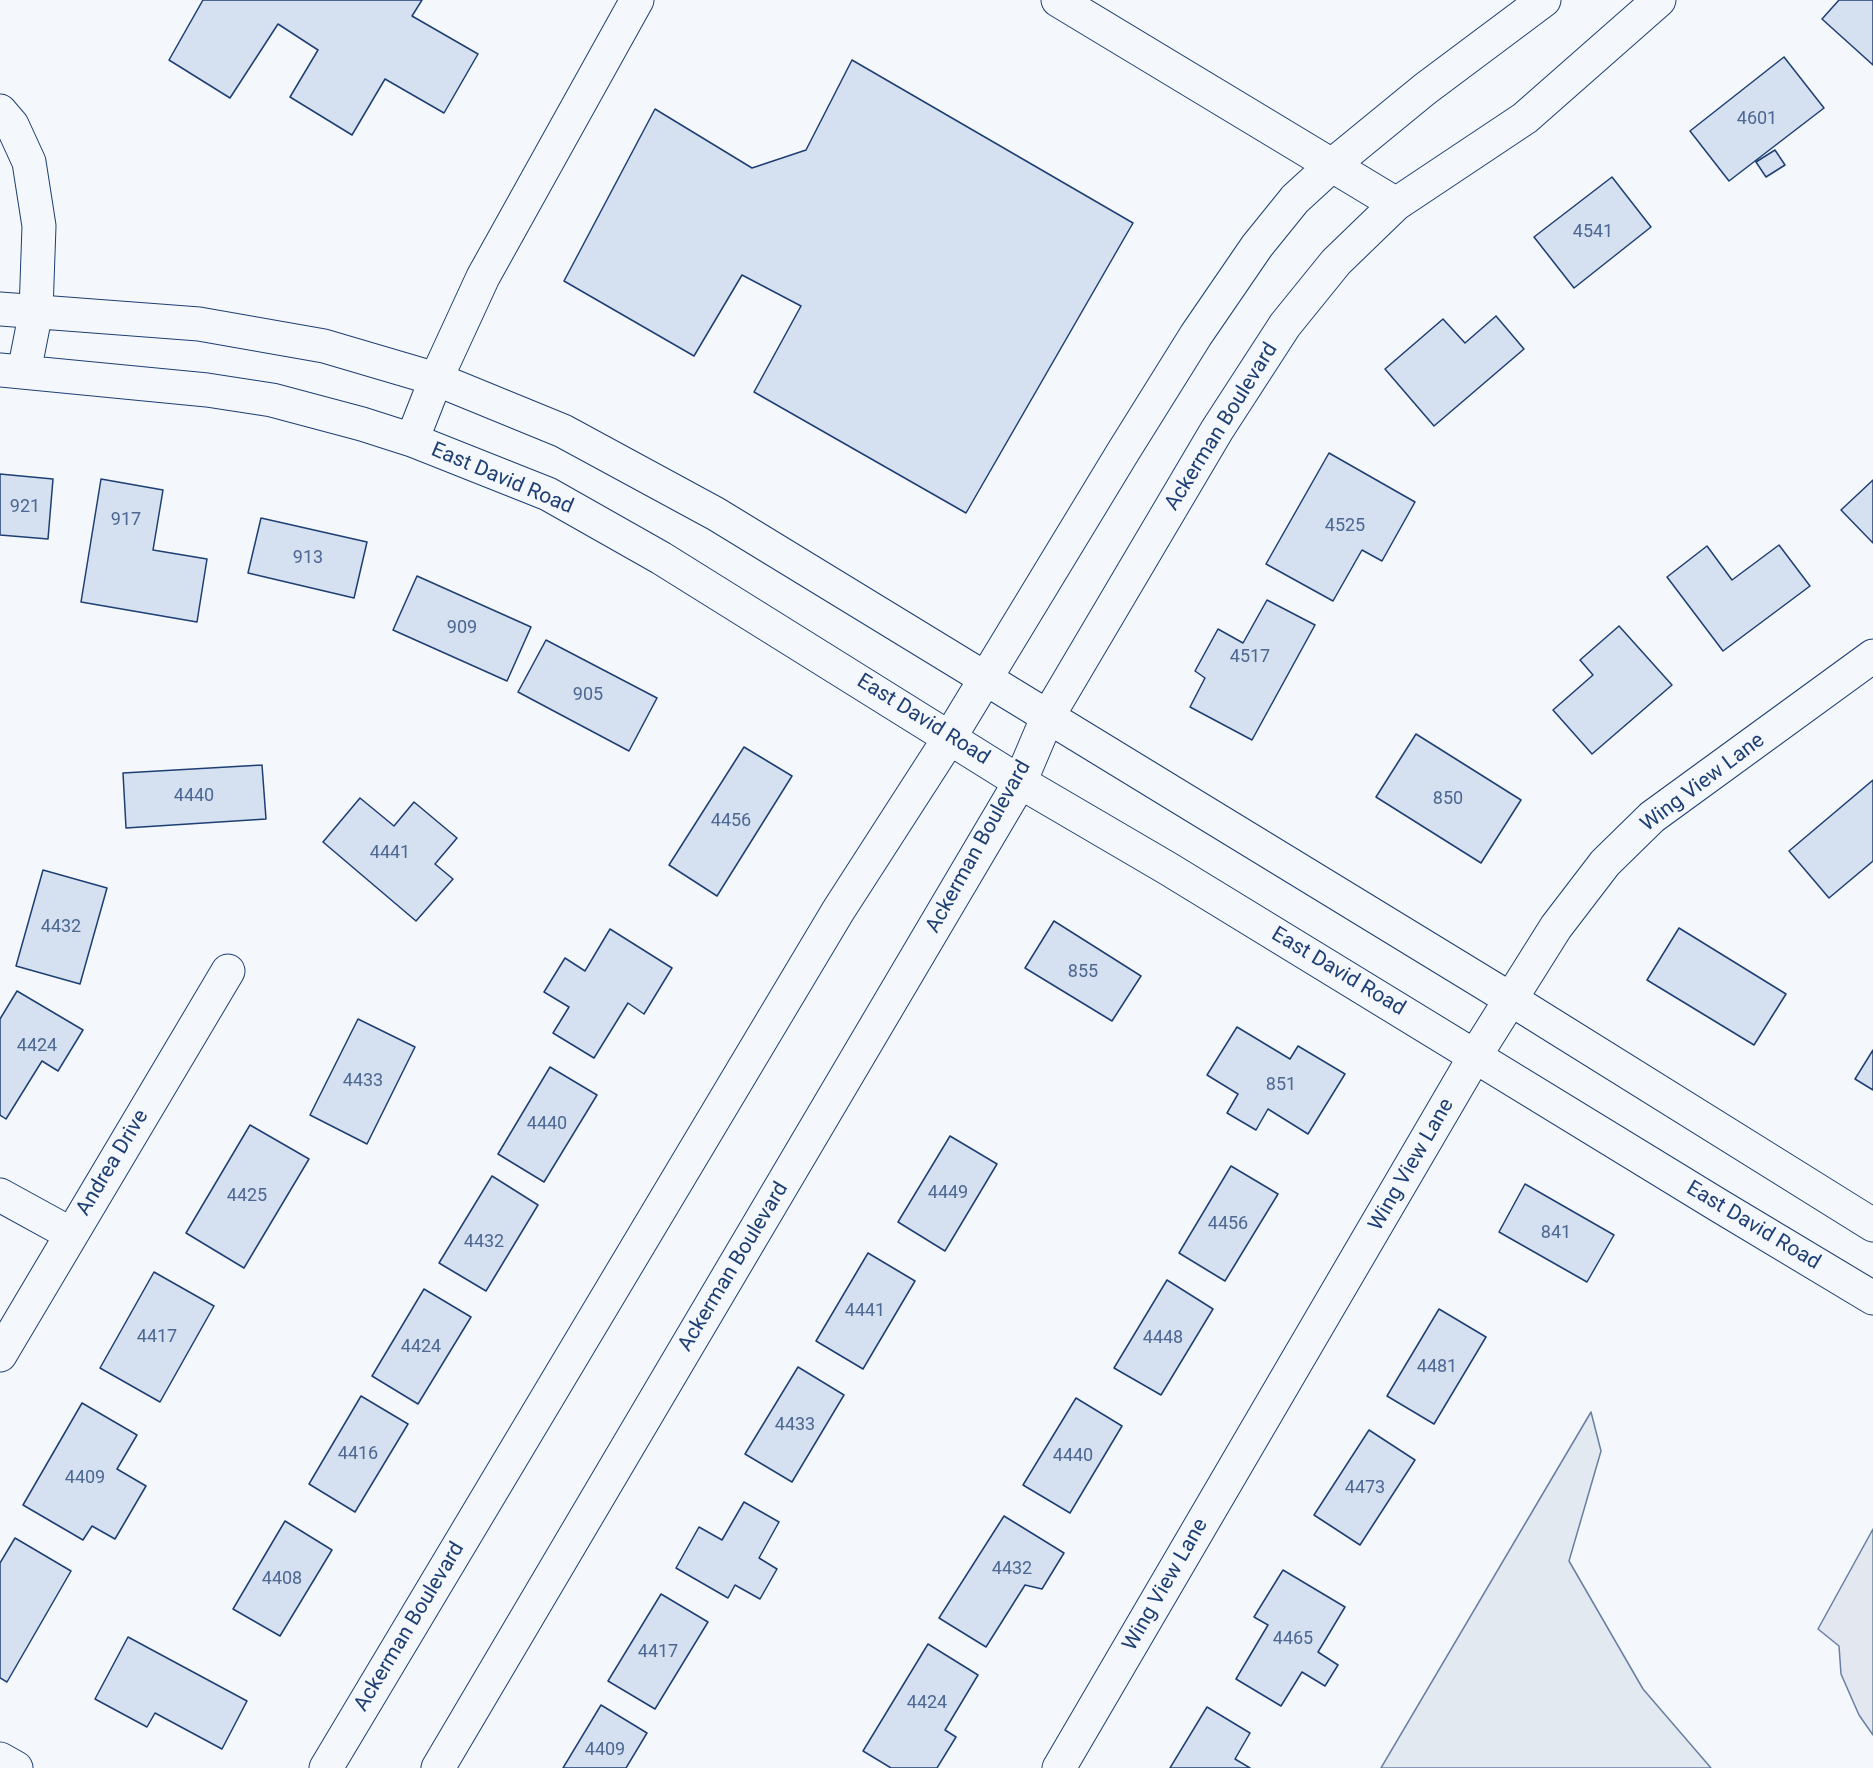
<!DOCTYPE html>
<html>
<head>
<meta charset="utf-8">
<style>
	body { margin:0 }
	canvas { display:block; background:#f4f7fb }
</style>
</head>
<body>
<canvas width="1873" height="1768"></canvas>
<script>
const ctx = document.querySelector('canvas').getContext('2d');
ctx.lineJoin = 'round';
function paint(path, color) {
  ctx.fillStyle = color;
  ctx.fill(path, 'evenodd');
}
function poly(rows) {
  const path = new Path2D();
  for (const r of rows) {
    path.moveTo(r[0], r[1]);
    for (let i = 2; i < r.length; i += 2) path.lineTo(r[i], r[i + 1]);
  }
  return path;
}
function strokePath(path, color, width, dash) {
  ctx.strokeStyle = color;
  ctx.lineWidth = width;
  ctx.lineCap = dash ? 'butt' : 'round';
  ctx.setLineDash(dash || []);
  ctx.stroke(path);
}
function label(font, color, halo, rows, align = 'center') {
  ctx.font = font + ' Roboto,sans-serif';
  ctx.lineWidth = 4.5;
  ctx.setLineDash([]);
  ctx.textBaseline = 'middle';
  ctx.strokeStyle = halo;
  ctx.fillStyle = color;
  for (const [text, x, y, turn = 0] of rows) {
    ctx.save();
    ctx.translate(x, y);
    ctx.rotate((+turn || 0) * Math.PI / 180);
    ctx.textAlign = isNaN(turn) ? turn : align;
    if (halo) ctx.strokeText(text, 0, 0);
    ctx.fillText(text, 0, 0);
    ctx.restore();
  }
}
const green = poly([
	[1591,1412,1601,1451,1569,1561,1643,1689,1711,1768,1381,1768,1591,1412]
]);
paint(green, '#e3e9f0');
strokePath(green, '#687fa3', 1.5);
const parking = poly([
	[1873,1529,1873,1735,1859,1715,1841,1674,1839,1646,1818,1629,1873,1529]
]);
paint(parking, '#e3e8f0');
strokePath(parking, '#687fa3', 1.5);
const building = poly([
	[203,0,422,0,412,16,478,54,444,113,385,79,352,135,290,97,318,50,278,24,230,98,169,60,203,0],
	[1839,0,1873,0,1873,65,1822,19,1839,0],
	[1784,57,1824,108,1729,181,1690,131,1784,57],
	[852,60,1133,223,966,513,754,392,801,306,742,275,694,356,564,281,655,109,752,168,806,150,852,60],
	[1775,150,1785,165,1766,177,1756,162,1775,150],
	[1612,177,1651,227,1574,288,1534,237,1612,177],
	[1496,316,1524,349,1434,426,1385,369,1443,319,1465,343,1496,316],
	[1329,453,1415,502,1382,561,1362,550,1333,601,1266,564,1329,453],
	[0,474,53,479,48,539,0,535,0,474],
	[101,479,163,490,153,550,207,559,197,622,81,602,101,479],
	[1873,480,1873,543,1841,510,1873,480],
	[261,518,367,542,354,598,248,573,261,518],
	[1779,545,1810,586,1723,651,1667,577,1707,546,1732,580,1779,545],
	[417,576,531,627,507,681,393,630,417,576],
	[1267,600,1315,625,1252,740,1190,707,1205,678,1195,671,1218,629,1243,643,1267,600],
	[1619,626,1672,685,1592,754,1553,710,1593,675,1580,660,1619,626],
	[546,640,657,698,629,751,518,692,546,640],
	[1416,734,1521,800,1481,863,1376,797,1416,734],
	[744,747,792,776,717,896,669,865,744,747],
	[262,765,266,819,126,828,123,773,262,765],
	[1873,780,1873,861,1829,898,1789,851,1873,780],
	[360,798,394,826,414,802,457,838,435,864,453,879,416,921,323,842,360,798],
	[43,870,107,888,80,984,16,966,43,870],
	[1054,921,1141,976,1112,1021,1025,968,1054,921],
	[1679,928,1786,994,1754,1045,1647,980,1679,928],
	[610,929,672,968,644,1014,628,1003,594,1058,553,1033,569,1007,544,992,565,958,585,971,610,929],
	[17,991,83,1030,58,1071,42,1061,6,1119,0,1115,0,1019,17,991],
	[358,1019,415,1047,367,1144,310,1115,358,1019],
	[1237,1027,1290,1059,1298,1046,1345,1074,1308,1134,1268,1109,1256,1130,1227,1113,1238,1094,1207,1075,1237,1027],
	[1873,1050,1873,1090,1855,1079,1873,1050],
	[550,1067,597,1095,544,1182,498,1154,550,1067],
	[250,1125,309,1159,244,1268,186,1233,250,1125],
	[950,1136,997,1164,945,1251,898,1222,950,1136],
	[1231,1166,1278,1194,1225,1281,1179,1253,1231,1166],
	[492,1176,538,1205,486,1291,439,1263,492,1176],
	[1525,1184,1614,1235,1587,1282,1499,1232,1525,1184],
	[868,1253,915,1281,863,1369,816,1341,868,1253],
	[154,1272,214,1306,160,1402,100,1368,154,1272],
	[1167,1280,1213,1309,1161,1395,1114,1368,1167,1280],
	[424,1289,471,1317,418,1404,372,1376,424,1289],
	[1439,1309,1486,1337,1434,1424,1387,1396,1439,1309],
	[798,1367,844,1395,792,1482,745,1454,798,1367],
	[361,1396,408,1424,355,1512,309,1484,361,1396],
	[1076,1398,1122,1426,1070,1513,1023,1485,1076,1398],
	[82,1403,137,1435,117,1469,146,1486,115,1539,92,1526,83,1540,23,1505,82,1403],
	[1369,1430,1415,1460,1360,1545,1314,1515,1369,1430],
	[744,1502,779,1522,759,1558,777,1569,760,1599,735,1585,728,1598,676,1568,699,1527,722,1540,744,1502],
	[1004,1516,1064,1553,1042,1589,1025,1585,986,1647,939,1618,1004,1516],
	[285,1521,332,1550,280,1636,233,1609,285,1521],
	[15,1538,71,1571,7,1682,0,1678,0,1563,15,1538],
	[1283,1570,1345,1607,1318,1652,1338,1665,1325,1686,1302,1672,1281,1706,1236,1679,1268,1625,1254,1617,1283,1570],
	[661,1594,708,1622,655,1709,608,1681,661,1594],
	[128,1637,247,1701,222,1749,155,1713,147,1727,95,1699,128,1637],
	[928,1644,978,1675,945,1730,956,1737,937,1768,891,1768,863,1751,928,1644],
	[601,1705,647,1733,626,1768,563,1768,601,1705],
	[1207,1707,1250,1733,1235,1759,1250,1768,1170,1768,1207,1707]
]);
paint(building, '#d5e0f0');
strokePath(building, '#1d3f73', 1.5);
const minor = poly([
	[1058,0,1396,204],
	[0,111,12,125,29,162,39,226,36,311,24,372],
	[0,309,199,324,324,346,436,379,563,431,716,514,1512,1000,1873,1225],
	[0,370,207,390,272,400,362,424,412,440,548,494,661,558,1020,782,1167,868,1718,1205,1873,1298],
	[412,440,436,379,483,277,637,0],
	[0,1195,71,1234],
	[0,1355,228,971],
	[0,1759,16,1768],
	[326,1768,838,911,950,737,1123,452,1196,335,1257,246,1295,199,1331,166,1425,89,1544,0],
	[438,1768,1020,782,1048,716,1067,684,1217,430,1285,325,1336,262,1396,204,1525,118,1659,0],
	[1059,1768,1475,1056,1556,927,1605,863,1652,817,1873,656]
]);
strokePath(minor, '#1d3f73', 35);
strokePath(minor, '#f4f7fb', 33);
label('18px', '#4b6792', null, [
	["4601",1757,119],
	["4541",1593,232],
	["921",25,507],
	["917",126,520],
	["4525",1345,526],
	["913",308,558],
	["909",462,628],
	["4517",1250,657],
	["905",588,695],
	["4440",194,796],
	["850",1448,799],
	["4456",731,821],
	["4441",390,853],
	["4432",61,927],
	["855",1083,972],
	["4424",37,1046],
	["4433",363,1081],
	["851",1281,1085],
	["4440",547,1124],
	["4449",948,1193],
	["4425",247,1196],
	["4456",1228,1224],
	["841",1556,1233],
	["4432",484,1242],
	["4441",865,1311],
	["4417",157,1337],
	["4448",1163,1338],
	["4424",421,1347],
	["4481",1437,1367],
	["4433",795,1425],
	["4416",358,1454],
	["4440",1073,1456],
	["4409",85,1478],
	["4473",1365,1488],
	["4432",1012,1569],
	["4408",282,1579],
	["4465",1293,1639],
	["4417",658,1652],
	["4424",927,1703],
	["4409",605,1750]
]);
label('21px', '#1d3f73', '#f4f7fb', [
	["Ackerman Boulevard",1222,427,-58],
	["East David Road",502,479,23],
	["East David Road",923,720,32],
	["Wing View Lane",1703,783,-37],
	["Ackerman Boulevard",979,847,-61],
	["East David Road",1338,972,31],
	["Andrea Drive",113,1163,-59],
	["Wing View Lane",1412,1165,-60],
	["East David Road",1753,1226,31],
	["Ackerman Boulevard",734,1267,-59],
	["Wing View Lane",1166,1585,-60],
	["Ackerman Boulevard",410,1627,-59]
]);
</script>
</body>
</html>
